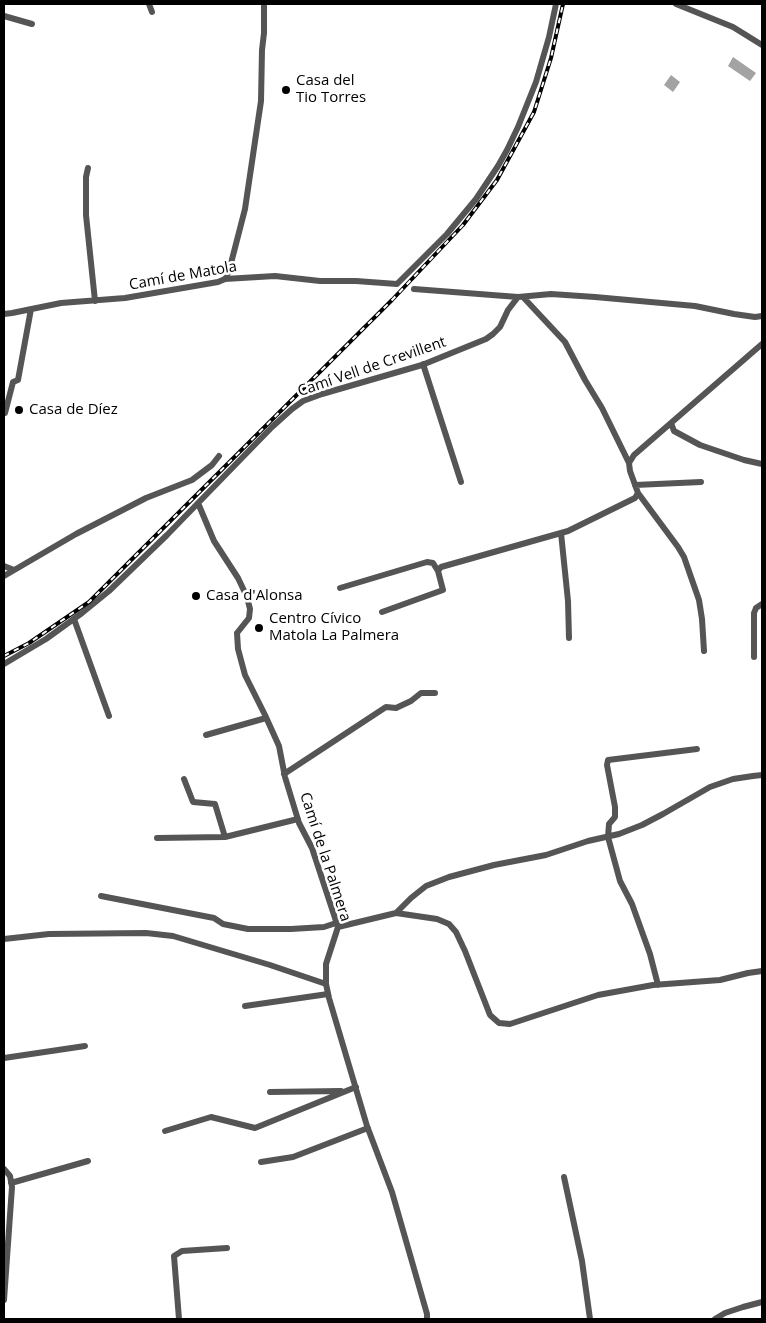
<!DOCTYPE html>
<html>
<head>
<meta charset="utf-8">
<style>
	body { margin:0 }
	#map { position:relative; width:766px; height:1323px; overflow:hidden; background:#fff; font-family:"Open Sans",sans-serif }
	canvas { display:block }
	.frame { position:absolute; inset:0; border:5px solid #000; pointer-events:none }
</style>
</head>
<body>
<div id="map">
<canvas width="766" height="1323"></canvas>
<div class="frame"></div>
</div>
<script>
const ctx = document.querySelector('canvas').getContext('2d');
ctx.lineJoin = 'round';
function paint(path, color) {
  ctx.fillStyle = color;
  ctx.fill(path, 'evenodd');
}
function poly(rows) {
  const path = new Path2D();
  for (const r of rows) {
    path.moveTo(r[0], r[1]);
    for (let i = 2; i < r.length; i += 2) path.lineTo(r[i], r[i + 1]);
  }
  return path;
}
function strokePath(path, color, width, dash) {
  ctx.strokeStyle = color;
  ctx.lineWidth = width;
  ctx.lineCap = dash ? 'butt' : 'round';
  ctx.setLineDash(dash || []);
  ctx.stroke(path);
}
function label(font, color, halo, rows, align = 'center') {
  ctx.font = font + ' "Open Sans",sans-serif';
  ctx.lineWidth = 5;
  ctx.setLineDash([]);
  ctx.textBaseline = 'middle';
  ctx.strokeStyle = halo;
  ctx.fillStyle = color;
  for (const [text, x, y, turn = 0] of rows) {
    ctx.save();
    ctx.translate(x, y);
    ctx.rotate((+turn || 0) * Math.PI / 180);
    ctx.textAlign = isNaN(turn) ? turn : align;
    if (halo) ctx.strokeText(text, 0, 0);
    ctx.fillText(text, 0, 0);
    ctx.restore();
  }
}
paint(poly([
	[733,57,756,73,750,81,728,66],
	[671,75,680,82,673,92,664,85]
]), '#a3a3a3');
strokePath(poly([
	[149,4,152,12],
	[676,4,733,27,762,45],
	[4,16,32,24],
	[88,168,86,177,86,215,95,301],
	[225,279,229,271,245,209,261,101,262,50,264,33,264,4],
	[414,289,518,297],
	[523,297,565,342,585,380,602,408,629,463],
	[4,314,12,313,61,303,125,298,218,282,225,279,275,276,320,281,356,281,397,284,447,234,476,199,498,166,507,150,518,127,536,82,549,37,556,4],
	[423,364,461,482],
	[5,413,13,382,18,380,31,309],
	[671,423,674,431,700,445,744,460,762,464],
	[635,485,701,482],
	[638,493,678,547,684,557,699,600,702,619,704,651],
	[198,503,214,541,238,578,247,597,250,609,249,618,237,633,238,649,245,675,265,715,279,746,285,777,299,823,312,848,338,927,326,964,326,984,329,998,367,1126,392,1192,427,1314,427,1319],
	[561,533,568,601,569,638],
	[4,566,14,570],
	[4,576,76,534,146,498,192,480,212,465,219,456],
	[340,588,427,562,433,563,438,571],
	[382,612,443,590,438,571,441,567,568,531,635,498,638,493,630,471,629,463,634,455,762,344],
	[74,619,109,716],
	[754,657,754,613,756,608,762,604],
	[4,664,46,639,82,613,109,591,167,535,272,427,292,409,303,401,322,394,422,365,486,339,493,334,500,327,508,310,518,297,551,294,595,297,695,306,734,314,755,317,762,316],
	[206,735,266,718],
	[284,774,386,707,396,708,411,701,421,693,435,693],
	[184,779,193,802,215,804,225,837],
	[157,838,225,837,298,819],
	[101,896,214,918,223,924,248,929,291,929,324,927,336,923],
	[396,913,437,919,449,924,456,932,465,951,490,1015,499,1023,510,1024,598,995,653,985,720,980,748,973,762,971],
	[338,927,396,913,411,898,426,886,449,877,494,865,546,855,588,841,619,834,642,825,663,814,710,787,733,779,753,776,762,775],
	[4,939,49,934,146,933,173,936,270,965,326,984],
	[658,985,650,954,632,904,620,881,608,837,609,824,615,817,615,807,607,765,608,760,697,749],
	[245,1006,328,994],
	[4,1058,85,1046],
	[270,1092,341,1091],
	[165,1131,211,1117,255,1128,356,1087],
	[261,1162,293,1157,368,1128],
	[4,1169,10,1176,12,1187,4,1300],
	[564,1177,582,1261,590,1319],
	[11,1183,88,1161],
	[179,1319,174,1256,182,1251,227,1248],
	[715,1319,725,1313,743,1307,762,1302]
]), '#555', 6);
const rail = poly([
	[4,656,29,643,89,602,392,300,463,225,497,180,534,112,551,58,563,4]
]);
strokePath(rail, '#000', 4);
strokePath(rail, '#fff', 2, [5.5]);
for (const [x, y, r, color] of [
	[286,90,5,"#000"],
	[19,410,5,"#000"],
	[196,596,5,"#000"],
	[259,628,5,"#000"]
]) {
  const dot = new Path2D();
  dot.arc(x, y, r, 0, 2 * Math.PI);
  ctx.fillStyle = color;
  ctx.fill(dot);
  strokePath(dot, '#fff', 2);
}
label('15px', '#000', '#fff', [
	["Casa del",296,81],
	["Tio Torres",296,98],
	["Casa de Díez",29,410],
	["Casa d'Alonsa",206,596],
	["Centro Cívico",269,619],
	["Matola La Palmera",269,636]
], 'left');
label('15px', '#000', '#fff', [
	["Camí de Matola",183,276,-10],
	["Camí Vell de Crevillent",372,367,-19],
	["Camí de la Palmera",325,857,72]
]);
</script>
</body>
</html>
